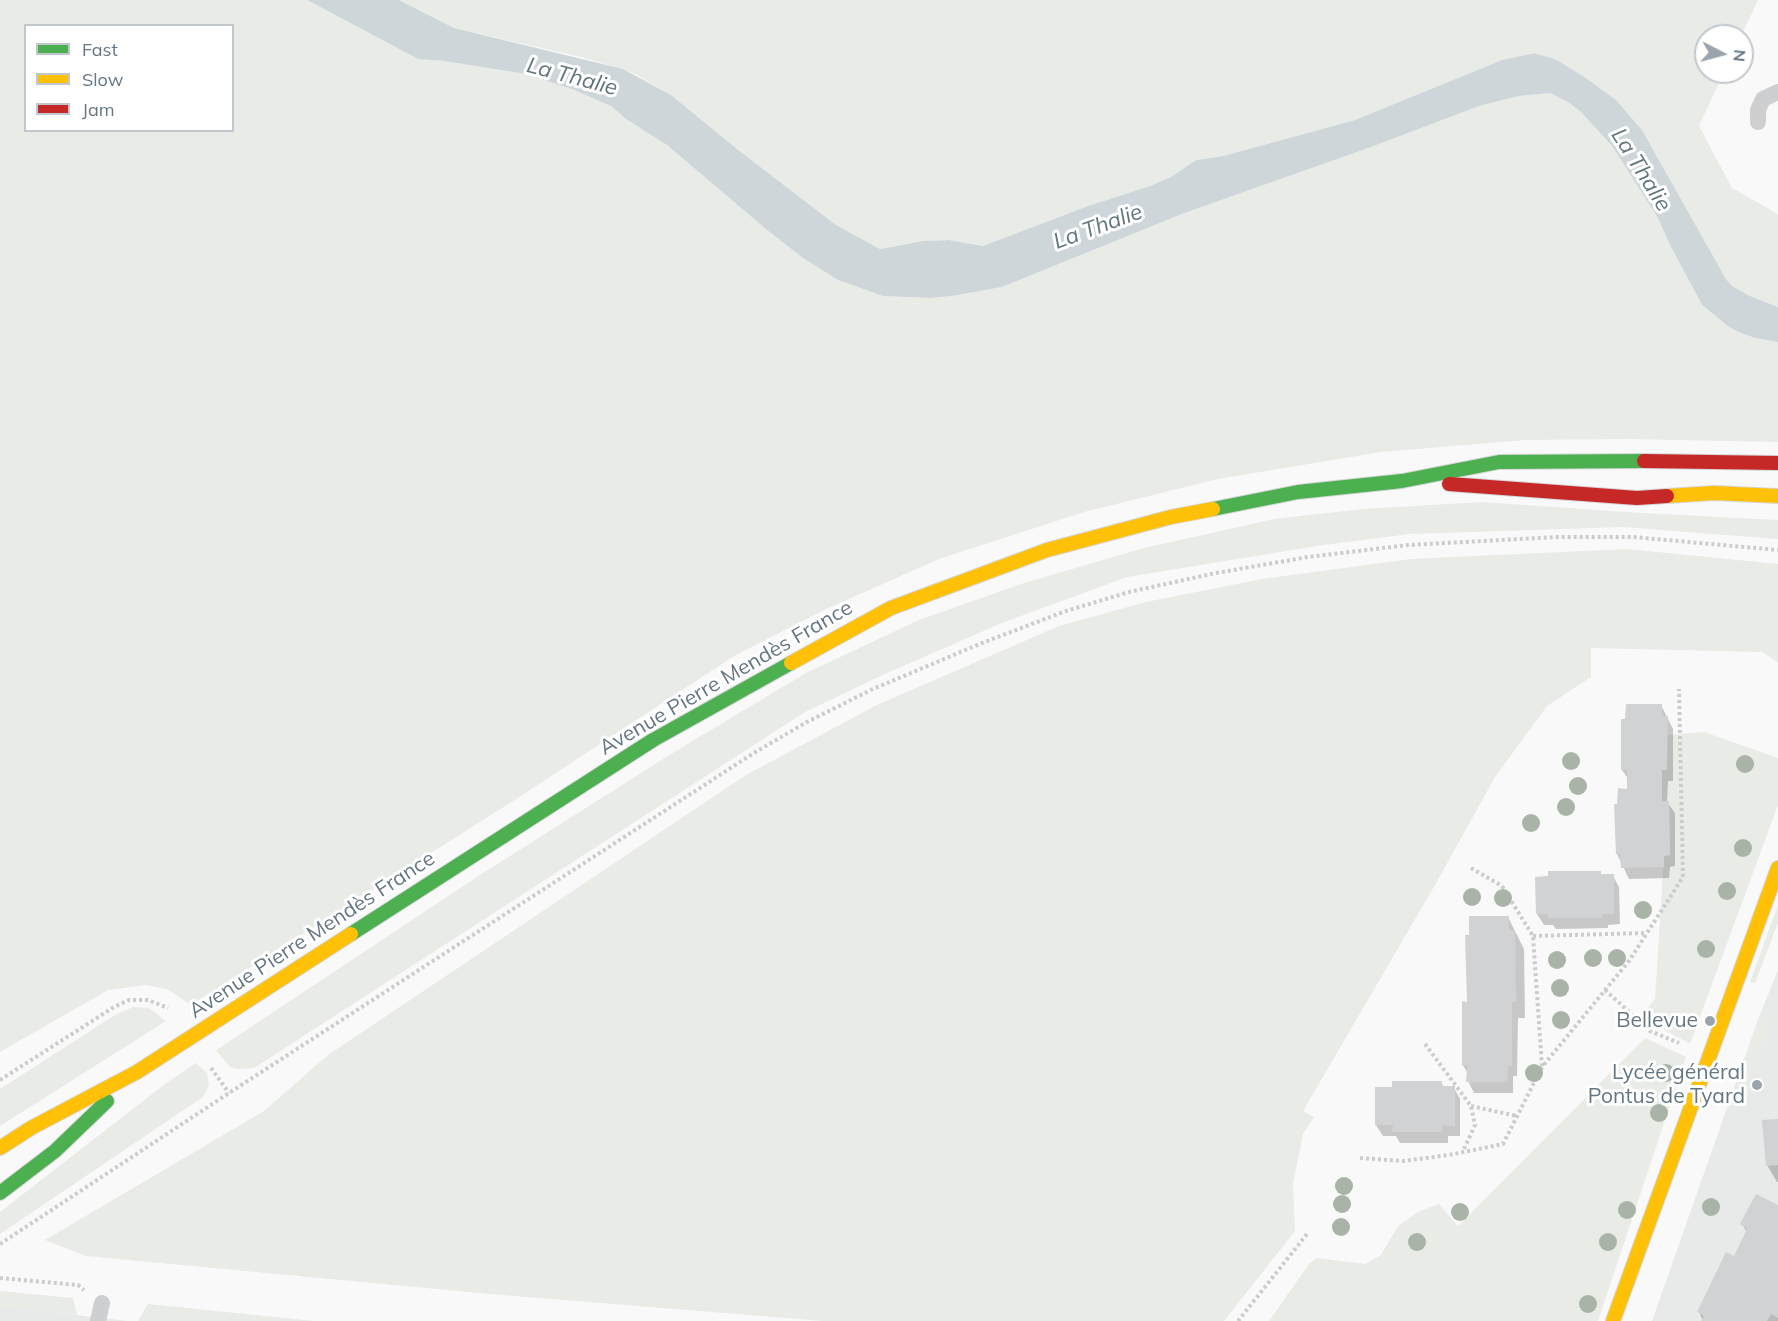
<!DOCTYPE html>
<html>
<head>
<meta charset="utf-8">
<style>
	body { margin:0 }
	#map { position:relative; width:1778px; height:1321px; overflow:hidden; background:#f9f9f9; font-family:Mulish,sans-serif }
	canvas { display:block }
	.legend { position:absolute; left:24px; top:24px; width:210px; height:108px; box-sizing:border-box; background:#fff; border:2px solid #c1c8cd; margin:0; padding:8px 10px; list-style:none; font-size:18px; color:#657683 }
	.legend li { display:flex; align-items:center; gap:12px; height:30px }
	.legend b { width:30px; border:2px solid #c1c8cd }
	.north { position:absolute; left:1694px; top:24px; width:60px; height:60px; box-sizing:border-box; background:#fff; border:2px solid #c1c8cd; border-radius:50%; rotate:96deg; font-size:16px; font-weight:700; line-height:24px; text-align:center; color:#657683 }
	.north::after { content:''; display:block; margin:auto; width:21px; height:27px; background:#99a4ac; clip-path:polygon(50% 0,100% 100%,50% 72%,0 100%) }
</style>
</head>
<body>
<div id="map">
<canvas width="1778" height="1321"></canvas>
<ul class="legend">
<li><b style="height:8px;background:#4caf50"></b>Fast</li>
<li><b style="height:8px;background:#ffc107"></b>Slow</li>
<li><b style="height:8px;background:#c62828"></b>Jam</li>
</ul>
<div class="north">N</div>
</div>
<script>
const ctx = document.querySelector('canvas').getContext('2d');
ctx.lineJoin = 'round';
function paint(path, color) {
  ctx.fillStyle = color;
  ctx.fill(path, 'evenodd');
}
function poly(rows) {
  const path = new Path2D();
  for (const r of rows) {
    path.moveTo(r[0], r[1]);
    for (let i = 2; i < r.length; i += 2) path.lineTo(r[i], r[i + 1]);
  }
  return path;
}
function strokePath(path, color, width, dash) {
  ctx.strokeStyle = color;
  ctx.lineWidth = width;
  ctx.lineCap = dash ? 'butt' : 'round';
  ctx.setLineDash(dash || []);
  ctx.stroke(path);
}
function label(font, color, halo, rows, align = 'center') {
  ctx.font = font + ' Mulish,sans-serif';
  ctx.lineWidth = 6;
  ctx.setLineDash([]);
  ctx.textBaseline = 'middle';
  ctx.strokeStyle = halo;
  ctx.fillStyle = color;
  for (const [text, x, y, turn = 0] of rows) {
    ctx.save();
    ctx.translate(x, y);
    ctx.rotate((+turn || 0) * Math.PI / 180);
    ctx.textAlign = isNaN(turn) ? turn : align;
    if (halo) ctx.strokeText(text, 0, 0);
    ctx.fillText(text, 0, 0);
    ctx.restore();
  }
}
paint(poly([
	[1778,970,1778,1321,1652,1321,1759,1017],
	[0,1306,128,1321,0,1321]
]), '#e8e9e9');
paint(poly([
	[0,0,307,0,418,59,444,61,526,74,574,90,611,106,626,119,667,145,767,230,803,258,838,280,883,296,931,298,952,296,1002,287,1182,214,1371,147,1482,105,1519,96,1550,93,1568,102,1581,112,1612,146,1658,218,1671,247,1702,305,1729,327,1741,333,1755,338,1778,342,1778,442,1628,439,1525,440,1381,452,1218,479,1084,512,939,559,824,610,734,656,513,801,191,1005,167,989,146,985,108,990,0,1052],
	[26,26,232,26,232,130,26,130],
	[399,0,1758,0,1741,36,1706,36,1706,72,1724,72,1699,126,1732,188,1778,214,1778,307,1750,296,1732,286,1726,279,1642,130,1616,100,1586,78,1557,60,1535,53,1502,60,1355,120,1223,156,1196,160,1171,177,1150,186,1088,206,983,246,949,240,923,241,880,249,836,225,737,149,671,95,635,74,623,69,581,57,454,28],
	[1482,502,1641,513,1778,520,1778,539,1623,527,1410,534,1323,545,1127,577,1002,623,887,673,805,712,254,1068,238,1069,230,1067,216,1050,477,877,671,754,806,673,919,620,1021,584,1144,548,1274,519,1363,509],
	[1627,549,1778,564,1778,662,1762,652,1591,648,1591,677,1547,706,1495,777,1435,885,1303,1111,1314,1117,1303,1134,1293,1184,1295,1231,1224,1321,823,1321,490,1294,86,1256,45,1240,264,1111,328,1055,746,775,877,705,1059,626,1146,602,1262,579,1411,559],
	[1704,732,1778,758,1778,805,1690,1044,1652,1023,1647,1009,1655,999,1664,856,1670,855,1669,801,1662,801,1662,770,1667,770,1667,735],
	[1778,905,1778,923,1755,983,1750,982],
	[133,1007,149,1008,166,1021,0,1126,0,1089,115,1015],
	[1759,1017,1772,1021,1745,1104,1727,1110],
	[1645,1038,1686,1057,1598,1321,1269,1321,1309,1264,1317,1258,1365,1264,1381,1255,1398,1226,1418,1212,1439,1204,1458,1226],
	[196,1063,207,1073,209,1085,203,1097,0,1234,0,1212,165,1084],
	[0,1291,73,1298,77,1315,0,1306],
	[148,1304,314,1321,138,1321]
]), '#e8ebe6');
paint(poly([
	[307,0,399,0,454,28,623,69,671,95,737,149,836,225,880,249,923,241,949,240,983,246,1088,206,1150,186,1171,177,1196,160,1223,156,1355,120,1502,60,1535,53,1557,60,1586,78,1616,100,1642,130,1726,279,1732,286,1750,296,1778,307,1778,342,1755,338,1741,333,1729,327,1702,305,1671,247,1658,218,1612,146,1581,112,1568,102,1550,93,1519,96,1482,105,1371,147,1182,214,1002,287,952,296,931,298,883,296,838,280,803,258,767,230,667,145,626,119,611,106,574,90,526,74,444,61,418,59]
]), '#ced6d9');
paint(poly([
	[1661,705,1673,729,1673,781,1668,781,1667,802,1675,813,1675,866,1670,867,1669,878,1629,879,1617,854,1629,791,1629,780,1622,770],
	[1600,872,1603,876,1613,876,1619,887,1620,924,1608,925,1608,928,1556,929,1553,925,1544,925,1537,914],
	[1508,917,1524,949,1525,1018,1518,1018,1517,1076,1513,1076,1513,1093,1474,1093,1468,1081,1468,1074,1463,1065,1468,1003],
	[1441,1082,1444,1088,1454,1088,1460,1099,1460,1136,1448,1136,1448,1143,1400,1143,1396,1136,1383,1136,1376,1125],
	[1778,1121,1778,1182,1777,1182,1767,1165],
	[1778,1207,1778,1321,1703,1321,1699,1312,1734,1258,1747,1232,1742,1224]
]), '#0003');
paint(poly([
	[1626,704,1662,704,1662,716,1668,716,1667,770,1662,770,1662,801,1669,801,1670,855,1664,856,1664,867,1621,868,1620,854,1616,854,1614,804,1617,804,1618,788,1627,789,1627,770,1621,770,1621,719,1625,719],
	[1548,871,1601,871,1601,874,1614,874,1614,914,1602,914,1602,918,1548,918,1548,914,1536,914,1535,877,1548,876],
	[1469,916,1509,916,1509,930,1515,930,1516,1002,1512,1002,1512,1066,1508,1066,1507,1082,1466,1082,1467,1065,1462,1066,1462,1001,1467,1002,1465,935,1469,935],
	[1392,1081,1442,1081,1442,1086,1455,1086,1455,1126,1442,1125,1442,1132,1392,1132,1393,1125,1375,1125,1375,1087,1392,1087],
	[1778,1119,1778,1165,1766,1166,1762,1120],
	[1756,1194,1778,1205,1778,1318,1771,1314,1767,1321,1701,1321,1704,1316,1697,1312,1726,1252,1734,1256,1747,1229,1740,1224]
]), '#d0d2d3');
const fast = poly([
	[1213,509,1298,492,1402,481,1499,462,1644,461],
	[351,934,653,740,791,663],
	[0,1193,55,1151,107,1101]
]);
const slow = poly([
	[1667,496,1714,493,1778,496],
	[791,663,891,608,1047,550,1171,517,1213,509],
	[0,1148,31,1128,137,1072,351,934],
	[1613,1321,1778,868]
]);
const jam = poly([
	[1644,461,1778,463],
	[1449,484,1637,498,1667,496]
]);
strokePath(fast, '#d5d6d7', 16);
strokePath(slow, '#d5d6d7', 16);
strokePath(jam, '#d5d6d7', 16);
strokePath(poly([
	[1471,868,1502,886,1533,936,1542,1067],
	[1533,936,1646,933],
	[1605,990,1650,1031,1679,1043],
	[1425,1044,1471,1106,1475,1125,1463,1151],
	[211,1068,229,1093],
	[0,1080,114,1007,129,1000,148,1000,168,1008],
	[1471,1106,1517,1116],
	[1360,1158,1403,1161,1449,1155,1503,1144,1542,1067,1629,961,1683,877,1679,689],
	[0,1244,229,1093,757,751,807,722,873,689,982,643,1066,611,1129,592,1216,573,1308,557,1408,545,1557,537,1633,537,1778,550],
	[0,1278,78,1285,84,1290],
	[1238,1321,1307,1234]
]), '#cbcccd', 4, [3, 3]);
strokePath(poly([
	[1758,122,1758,110,1763,99,1778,92],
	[98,1321,102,1303]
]), '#cecfd0', 16);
strokePath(fast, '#4caf50', 14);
strokePath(slow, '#ffc107', 14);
strokePath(jam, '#c62828', 14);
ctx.fillStyle = '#a9b3a7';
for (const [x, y] of [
	[1571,761],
	[1745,764],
	[1578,786],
	[1566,807],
	[1531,823],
	[1743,848],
	[1727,891],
	[1472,897],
	[1503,898],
	[1643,910],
	[1706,949],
	[1593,958],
	[1617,958],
	[1557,960],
	[1560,988],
	[1561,1020],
	[1534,1073],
	[1666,1073],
	[1659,1113],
	[1344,1186],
	[1342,1204],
	[1711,1207],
	[1627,1210],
	[1460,1212],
	[1341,1227],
	[1417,1242],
	[1608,1242],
	[1588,1304]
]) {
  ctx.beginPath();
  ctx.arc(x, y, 9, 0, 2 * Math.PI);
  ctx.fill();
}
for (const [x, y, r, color] of [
	[1710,1021,6,"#99a4ac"],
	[1757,1085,6,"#99a4ac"]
]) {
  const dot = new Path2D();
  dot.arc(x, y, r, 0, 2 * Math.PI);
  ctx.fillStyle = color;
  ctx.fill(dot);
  strokePath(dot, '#fff', 2);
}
label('21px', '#657683', '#fff', [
	["Avenue Pierre Mendès France",726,678,-30],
	["Avenue Pierre Mendès France",312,935,-33]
]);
label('21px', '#657683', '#fff', [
	["Bellevue",1698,1021],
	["Lycée général",1745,1073],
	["Pontus de Tyard",1745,1097]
], 'right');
label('italic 22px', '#60757c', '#fff', [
	["La Thalie",572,77,15],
	["La Thalie",1641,170,58],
	["La Thalie",1098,227,-20]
]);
</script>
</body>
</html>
